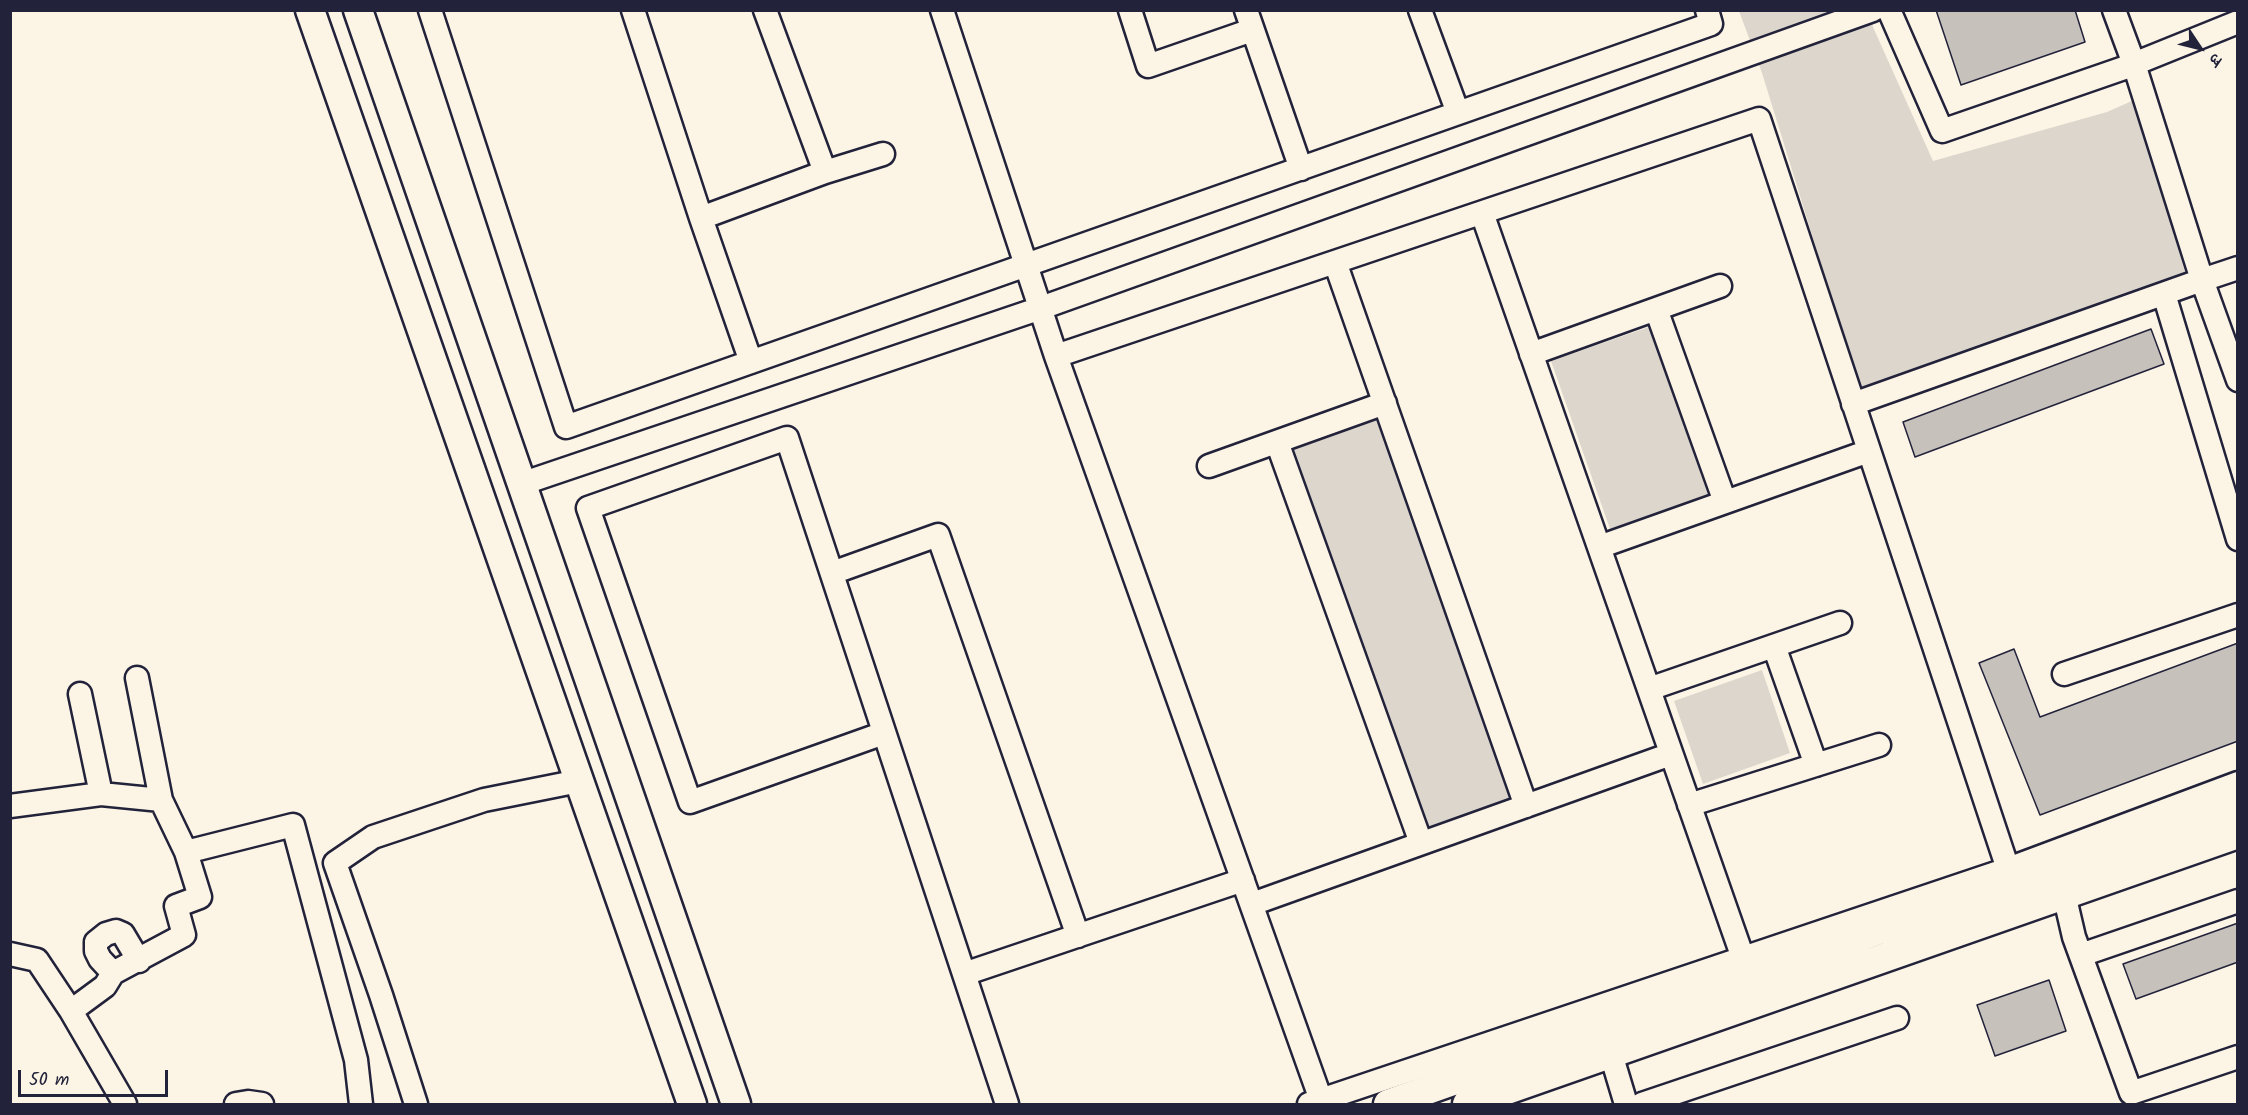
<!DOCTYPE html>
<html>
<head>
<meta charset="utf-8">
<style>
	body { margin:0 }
	#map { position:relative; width:2248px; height:1115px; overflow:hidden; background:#fcf5e5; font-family:Kalam,"Playpen Sans Deva",sans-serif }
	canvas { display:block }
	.frame { position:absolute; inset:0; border:12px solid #22223b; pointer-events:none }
	.north { position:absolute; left:2170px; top:18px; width:60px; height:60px; -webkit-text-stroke:4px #fcf5e5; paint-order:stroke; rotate:125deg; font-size:16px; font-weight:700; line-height:24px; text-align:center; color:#22223b }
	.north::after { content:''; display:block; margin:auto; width:21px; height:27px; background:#22223b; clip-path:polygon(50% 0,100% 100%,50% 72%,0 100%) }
	.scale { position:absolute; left:18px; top:1070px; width:150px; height:27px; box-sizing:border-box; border:3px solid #22223b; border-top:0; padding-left:8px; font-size:18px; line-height:21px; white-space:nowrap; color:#22223b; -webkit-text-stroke:4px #fcf5e5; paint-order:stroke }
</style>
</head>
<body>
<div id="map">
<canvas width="2248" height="1115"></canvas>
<div class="frame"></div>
<div class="north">उ</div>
<div class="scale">50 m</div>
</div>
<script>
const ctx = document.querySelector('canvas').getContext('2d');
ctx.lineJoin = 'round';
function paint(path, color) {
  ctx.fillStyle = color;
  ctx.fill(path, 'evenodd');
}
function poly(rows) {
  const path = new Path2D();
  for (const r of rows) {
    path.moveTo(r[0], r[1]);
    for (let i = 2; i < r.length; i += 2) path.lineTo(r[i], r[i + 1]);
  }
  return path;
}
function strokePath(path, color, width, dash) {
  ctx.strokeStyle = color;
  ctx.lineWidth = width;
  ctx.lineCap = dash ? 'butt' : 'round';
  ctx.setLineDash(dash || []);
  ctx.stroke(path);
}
paint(poly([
	[1739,11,1870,11,1873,27,1933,161,2107,112,2134,100,2187,279,1864,403,1762,73],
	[1649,327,1708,495,1610,529,1551,361],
	[1378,417,1513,798,1427,828,1292,448],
	[1762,670,1790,753,1703,784,1674,701]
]), '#dcd6cc');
const building = poly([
	[1936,10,2075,10,2085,42,1961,85,1936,10],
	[2151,329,2164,364,1915,457,1903,422,2151,329],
	[2238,643,2238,741,2040,815,1979,663,2014,649,2040,717,2238,643],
	[2238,923,2238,962,2136,999,2123,964,2238,923],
	[2049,980,2066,1031,1995,1056,1977,1005,2049,980]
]);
paint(building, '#c6c1bb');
strokePath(building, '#22223b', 1.5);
const minor = poly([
	[430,10,566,427,1711,24,1707,10],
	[633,10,701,218,751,362],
	[765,10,825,172],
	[942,10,1056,356,1321,1100],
	[1130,10,1148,66,1252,30],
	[1246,10,1301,169],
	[1420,10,1458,113],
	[1889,10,1942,131,2124,68,2238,22],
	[2114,10,2134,64,2202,280,2238,268],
	[1482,213,1743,958],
	[701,218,825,172,883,154],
	[1335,262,1526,806],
	[2164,294,2238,539],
	[1656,309,1725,502],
	[1531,354,1720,286],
	[1056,356,1759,119,2008,869],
	[1853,404,2202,280,2238,380],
	[1277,442,1421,843],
	[1209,466,1385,403],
	[521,484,1041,308,1873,10],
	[1599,547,1869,451],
	[832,573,938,535,1078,936],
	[1774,646,1816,765],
	[2064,674,2238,615],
	[137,678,161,800],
	[1649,689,1840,623],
	[884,733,690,802,588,508,787,438,964,974,1007,1104],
	[101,794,161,800,186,852,293,825,356,1060,361,1104],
	[1689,805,1879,745],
	[10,806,101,794,80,694],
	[2064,894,2074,937,2131,1093,2238,1057],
	[1252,904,1671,754],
	[10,954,37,960,71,1011,125,1104],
	[2081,955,2238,901],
	[113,973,100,959,96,951,96,942,106,934,116,931,123,934,139,961],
	[964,974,1243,880],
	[71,1011,105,986,113,973,184,935,176,906,200,897,186,852],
	[1611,1054,1626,1104],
	[236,1104,248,1102,262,1104],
	[416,1104,381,995,335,863,373,837,484,800,579,781],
	[1309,1104,2008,869,2238,783],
	[1642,1104,1897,1018]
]);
const tertiary = poly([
	[310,10,692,1104],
	[358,10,736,1104],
	[1388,1104,1873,932,2238,806],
	[1467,1104,2238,834]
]);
strokePath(minor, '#22223b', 27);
strokePath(tertiary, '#22223b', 33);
strokePath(minor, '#fcf5e5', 22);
strokePath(tertiary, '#fcf5e5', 28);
</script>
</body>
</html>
